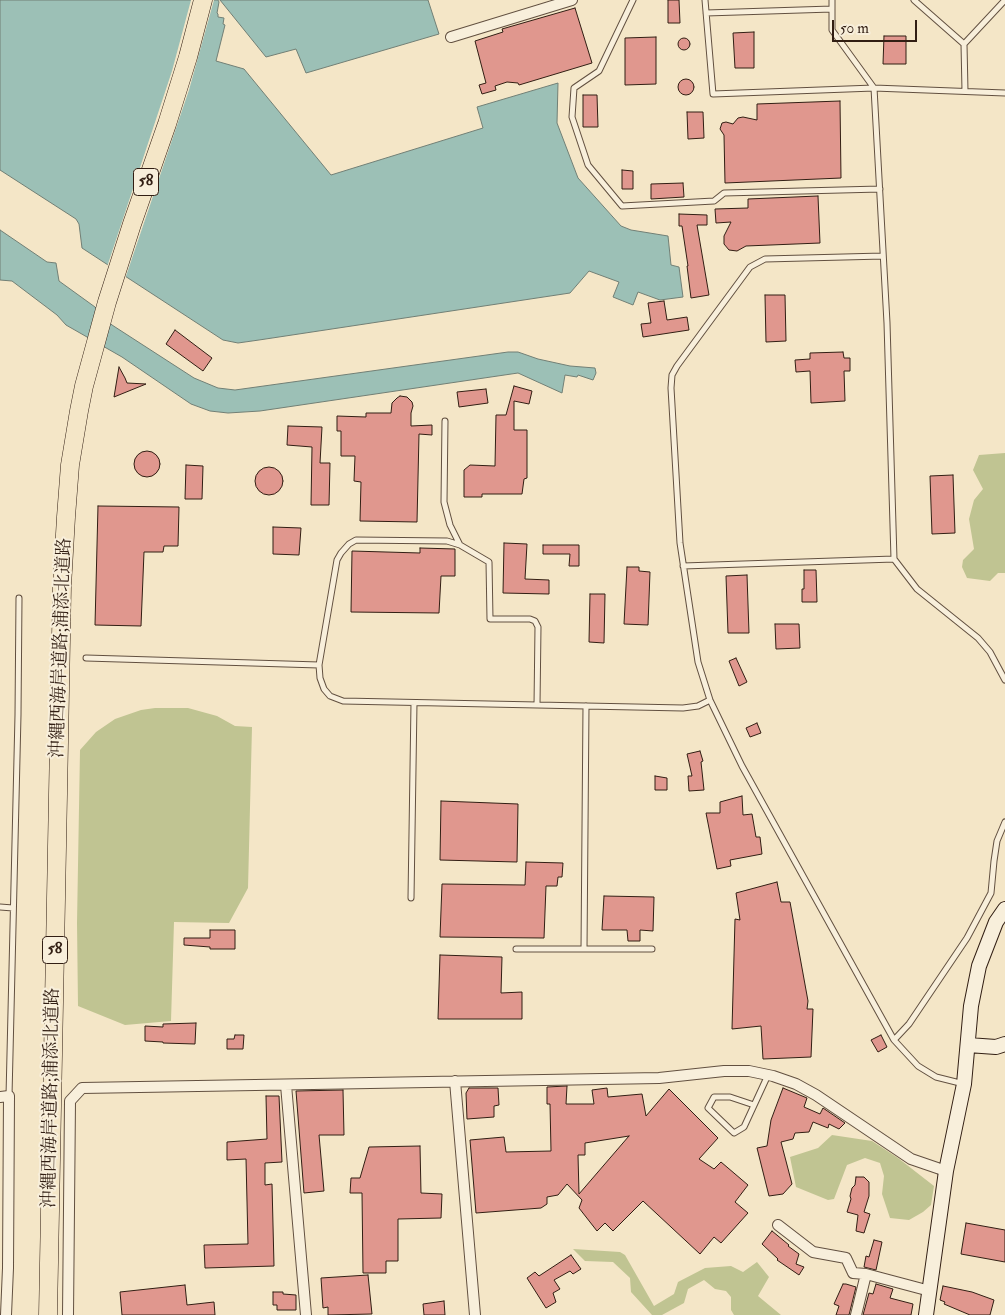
<!DOCTYPE html>
<html>
<head>
<meta charset="utf-8">
<style>
	body { margin:0 }
	#map { position:relative; width:1005px; height:1315px; overflow:hidden; background:#f4e6c7; font-family:"IM FELL Double Pica",serif }
	canvas { display:block }
	.scale { position:absolute; left:832px; top:20px; width:85px; height:22px; box-sizing:border-box; border:2px solid #311e13; border-top:0; padding-left:6px; font-size:15px; line-height:18px; white-space:nowrap; color:#311e13; -webkit-text-stroke:4px #f8efdb; paint-order:stroke }
</style>
</head>
<body>
<div id="map">
<canvas width="1005" height="1315"></canvas>
<div class="scale">50 m</div>
</div>
<script>
const ctx = document.querySelector('canvas').getContext('2d');
ctx.lineJoin = 'round';
function paint(path, color) {
  ctx.fillStyle = color;
  ctx.fill(path, 'evenodd');
}
function poly(rows) {
  const path = new Path2D();
  for (const r of rows) {
    if (r.length === 3) {
      path.moveTo(r[0] + r[2], r[1]);
      path.arc(r[0], r[1], r[2], 0, 2 * Math.PI);
      continue;
    }
    path.moveTo(r[0], r[1]);
    for (let i = 2; i < r.length; i += 2) path.lineTo(r[i], r[i + 1]);
  }
  return path;
}
function strokePath(path, color, width, dash) {
  ctx.strokeStyle = color;
  ctx.lineWidth = width;
  ctx.lineCap = dash ? 'butt' : 'round';
  ctx.setLineDash(dash || []);
  ctx.stroke(path);
}
function label(font, color, halo, rows, align = 'center') {
  ctx.font = font + ' "IM FELL Double Pica","Noto Serif JP",serif';
  ctx.lineWidth = 4;
  ctx.setLineDash([]);
  ctx.textBaseline = 'middle';
  ctx.strokeStyle = halo;
  ctx.fillStyle = color;
  for (const [text, x, y, turn = 0] of rows) {
    ctx.save();
    ctx.translate(x, y);
    ctx.rotate((+turn || 0) * Math.PI / 180);
    ctx.textAlign = isNaN(turn) ? turn : align;
    if (halo) ctx.strokeText(text, 0, 0);
    ctx.fillText(text, 0, 0);
    ctx.restore();
  }
}
paint(poly([
	[1005,453,1005,573,998,573,990,581,967,578,962,567,963,560,974,549,969,519,974,500,983,489,973,470,979,455],
	[155,708,188,708,217,716,235,726,252,727,248,888,229,923,174,922,171,1021,125,1025,78,1006,77,923,80,750,96,732,115,719,141,710],
	[832,1135,872,1141,898,1158,934,1186,931,1205,923,1212,909,1220,890,1218,882,1194,884,1176,880,1163,865,1158,847,1165,834,1199,828,1200,796,1187,790,1157,818,1148],
	[573,1249,620,1252,625,1255,654,1306,674,1294,678,1282,705,1268,731,1266,743,1272,757,1262,769,1277,758,1296,781,1315,734,1315,731,1310,731,1297,726,1291,715,1289,704,1280,688,1289,684,1303,662,1315,652,1315,631,1292,630,1278,613,1262,585,1261]
]), '#c0c492');
const water = poly([
	[0,0,218,0,219,2,217,13,218,14,218,17,224,18,223,24,225,25,216,61,244,69,331,175,483,128,477,107,558,83,557,123,578,178,621,226,631,230,668,236,671,265,679,267,683,297,660,300,638,292,633,305,613,297,619,282,589,271,570,293,259,340,238,343,223,340,82,248,79,224,76,219,0,170,0,0],
	[220,0,428,0,439,34,306,73,296,49,266,57,220,0],
	[0,230,47,262,56,263,59,281,95,307,112,325,194,378,218,388,235,390,508,352,518,352,538,359,570,366,595,368,596,373,593,380,578,375,577,377,565,375,562,393,518,373,260,411,228,413,210,411,191,404,122,357,66,325,57,315,12,281,0,280,0,230]
]);
paint(water, '#9cc0b6');
strokePath(water, '#717f75', 1);
paint(poly([
	[191,0,214,0,189,90,125,279,107,267,172,71]
]), '#f4e6c7');
const building = poly([
	[668,0,679,0,680,23,668,23,668,0],
	[575,8,592,63,519,85,518,83,507,82,495,86,496,90,482,94,479,85,486,83,475,41,503,32,502,29,575,8],
	[754,32,754,68,735,68,733,33,754,32],
	[884,36,906,36,906,64,883,64,884,36],
	[656,37,656,84,625,85,625,38,656,37],
	[684,44,6],
	[686,87,8],
	[583,95,597,95,598,127,583,127,583,95],
	[840,101,841,178,725,183,724,135,720,129,722,123,726,122,733,124,738,118,743,117,757,120,757,104,840,101],
	[687,112,703,112,704,138,688,139,687,112],
	[622,170,633,171,633,189,622,189,622,170],
	[683,183,684,197,651,199,651,184,683,183],
	[818,196,820,243,746,246,737,251,729,250,724,244,724,236,731,222,716,223,715,209,748,208,748,199,818,196],
	[679,214,707,215,707,225,697,225,709,295,691,298,687,266,688,266,682,226,679,226,679,214],
	[765,295,785,295,786,341,766,342,765,295],
	[664,301,667,320,687,317,689,330,643,337,641,324,651,323,648,303,664,301],
	[175,330,212,358,203,371,166,344,175,330],
	[843,352,844,358,850,358,850,371,844,371,845,401,811,403,810,371,796,372,795,360,810,359,810,353,843,352],
	[119,367,125,378,127,383,146,384,114,397,119,367],
	[514,386,532,391,529,404,514,401,514,430,527,430,527,478,524,479,522,494,482,494,482,497,464,497,464,470,470,465,495,466,496,415,506,415,514,386],
	[486,389,488,403,459,407,457,392,486,389],
	[400,396,407,397,412,402,413,406,411,413,411,426,432,425,432,435,419,434,417,522,360,521,361,482,354,481,355,456,341,456,341,431,337,431,337,416,366,417,366,413,391,413,392,403,397,398,400,396],
	[288,426,322,427,320,463,330,463,329,505,311,505,312,447,287,445,288,426],
	[147,464,13],
	[186,465,203,466,202,499,185,499,186,465],
	[269,481,14],
	[953,475,955,533,932,534,930,476,953,475],
	[98,506,179,507,178,546,164,546,163,552,144,552,141,626,95,625,98,506],
	[273,527,301,528,299,555,273,554,273,527],
	[504,543,527,544,525,579,549,580,549,594,503,593,504,543],
	[543,545,579,545,579,566,569,566,570,554,543,554,543,545],
	[420,548,455,549,455,576,441,576,439,613,351,612,352,551,420,553,420,548],
	[627,567,639,567,639,571,650,572,648,625,624,624,627,567],
	[804,570,816,570,817,602,802,602,802,589,804,589,804,570],
	[747,575,749,633,728,633,726,576,747,575],
	[590,594,605,594,604,643,589,642,590,594],
	[775,624,799,624,800,648,776,649,775,624],
	[736,658,747,682,739,686,729,661,736,658],
	[757,723,761,733,750,737,746,728,757,723],
	[700,751,703,761,701,762,704,790,689,791,688,776,692,776,687,754,700,751],
	[655,776,667,778,667,790,655,790,655,776],
	[742,796,743,815,752,814,756,837,760,837,762,854,730,860,731,866,717,869,706,813,720,813,720,802,742,796],
	[441,801,518,804,517,862,440,860,441,801],
	[526,862,563,863,562,877,558,877,557,886,546,886,544,938,440,937,442,884,525,885,526,862],
	[777,882,781,902,790,902,808,1001,807,1009,813,1009,811,1057,763,1059,761,1026,732,1029,735,919,740,920,736,893,777,882],
	[604,896,654,897,653,931,640,930,640,941,628,941,627,930,602,930,604,896],
	[210,930,235,930,235,949,210,949,210,947,184,945,184,938,210,938,210,930],
	[440,955,502,957,501,993,522,992,522,1019,438,1019,440,955],
	[196,1023,195,1044,163,1043,163,1042,145,1041,145,1026,163,1027,163,1024,196,1023],
	[235,1035,244,1035,243,1049,227,1049,227,1039,234,1039,235,1035],
	[881,1035,887,1047,878,1052,871,1040,881,1035],
	[567,1086,566,1104,594,1104,592,1090,607,1088,608,1097,642,1094,646,1116,669,1089,718,1138,699,1159,714,1169,721,1162,748,1185,735,1202,748,1213,721,1243,714,1237,700,1254,643,1201,613,1231,605,1223,597,1231,579,1208,582,1200,567,1184,558,1195,547,1197,547,1204,541,1208,476,1213,470,1140,504,1137,506,1152,551,1151,550,1104,547,1104,547,1087,567,1086],
	[629,1136,579,1194,578,1155,585,1155,585,1143,629,1136],
	[469,1088,498,1088,499,1105,494,1106,494,1117,467,1119,466,1093,469,1088],
	[783,1088,807,1098,804,1107,820,1114,823,1108,845,1123,839,1129,829,1124,828,1128,813,1122,809,1132,795,1133,793,1139,781,1142,792,1184,783,1194,769,1196,757,1148,767,1146,771,1120,783,1088],
	[343,1090,344,1135,319,1135,324,1191,304,1193,296,1091,343,1090],
	[266,1096,279,1096,282,1162,265,1163,265,1185,272,1184,274,1266,205,1268,204,1245,248,1244,246,1159,227,1160,227,1142,267,1139,266,1096],
	[420,1146,421,1193,442,1194,441,1218,398,1219,398,1261,386,1261,386,1273,363,1273,362,1193,350,1193,351,1178,360,1178,369,1147,420,1146],
	[856,1177,864,1177,869,1182,869,1196,864,1212,870,1214,864,1233,856,1231,858,1215,847,1212,851,1199,850,1196,852,1188,855,1185,856,1177],
	[966,1223,1005,1230,1005,1262,961,1254,966,1223],
	[772,1231,789,1245,788,1246,799,1254,796,1264,804,1267,799,1275,777,1260,778,1259,762,1244,772,1231],
	[874,1240,882,1242,876,1270,864,1267,866,1256,869,1257,874,1240],
	[571,1255,581,1269,573,1274,570,1271,554,1280,560,1289,553,1293,556,1302,546,1308,527,1278,535,1272,539,1276,571,1255],
	[368,1275,372,1314,328,1315,328,1307,323,1308,321,1278,368,1275],
	[843,1284,846,1284,856,1287,849,1315,836,1315,839,1306,834,1304,843,1284],
	[876,1284,893,1289,890,1298,913,1304,911,1315,863,1315,869,1293,873,1294,876,1284],
	[185,1285,187,1305,214,1302,215,1315,122,1315,120,1292,185,1285],
	[943,1286,972,1292,994,1300,990,1315,970,1315,944,1304,945,1302,940,1300,943,1286],
	[273,1292,283,1292,283,1294,296,1295,296,1310,277,1310,277,1305,273,1305,273,1292],
	[444,1301,445,1315,424,1315,423,1304,444,1301]
]);
paint(building, '#e0978e');
strokePath(building, '#311e13', 1);
const lane = poly([
	[633,0,599,71,574,88,572,117,588,165,622,206,714,201,724,193,880,189],
	[705,0,713,94,874,88,1005,93],
	[832,0,832,30,874,88,887,323,894,559,917,589,978,638,990,652,1005,680],
	[914,0,964,44],
	[706,13,832,9],
	[965,91,964,44,1005,0],
	[883,256,765,259,750,267,677,366,672,375,671,388,680,543,698,662,710,700,742,766,894,1040,918,1066,936,1077,964,1084],
	[445,421,444,502,450,525,460,545,489,562,490,619,530,619,535,621,538,627,537,705],
	[460,545,447,541,356,540,349,544,341,553,337,560,319,665,320,678,324,689,330,696,343,701,683,708,698,706,710,700],
	[683,566,894,559],
	[86,658,319,665],
	[586,706,584,949,652,949],
	[411,898,414,703],
	[0,907,13,908],
	[516,949,584,949],
	[894,1040,909,1024,967,938,991,893,994,861,997,841,1005,822],
	[9,1096,18,715,19,598],
	[754,1105,730,1097,714,1097,708,1108,734,1133,744,1127,768,1075]
]);
const street = poly([
	[451,37,572,0],
	[455,1081,475,1315],
	[286,1085,306,1315],
	[0,1097,9,1096,8,1268,6,1315],
	[778,1225,813,1252,846,1258,853,1273,866,1274,930,1291],
	[68,1315,70,1101,82,1088,659,1078,724,1071,749,1071,773,1076,796,1084,816,1095,911,1159,946,1171],
	[856,1315,866,1274]
]);
const secondary = poly([
	[968,1045,996,1047,1005,1044],
	[926,1315,946,1171,964,1084,971,1006,979,966,996,922,1005,909]
]);
const highway = poly([
	[48,1315,62,586,66,517,70,465,79,411,84,386,107,302,132,224,167,124,188,57,203,0]
]);
strokePath(lane, '#625040', 7);
strokePath(street, '#625040', 12);
strokePath(secondary, '#311e13', 16);
strokePath(highway, '#311e13', 19);
strokePath(lane, '#f8efdb', 5);
strokePath(street, '#f8efdb', 10);
strokePath(secondary, '#f8efdb', 14);
strokePath(highway, '#f4e6c7', 18);
for (const [x, y, w] of [
	[146,182,25],
	[55,950,25]
]) {
  const box = new Path2D();
  box.roundRect(x - w / 2, y - 13.5, w, 27, 4);
  ctx.fillStyle = '#f8efdb';
  ctx.fill(box);
  strokePath(box, '#311e13', 1);
}
label('bold 16px', '#311e13', null, [
	["58",146,182],
	["58",55,950]
]);
label('18px', '#311e13', '#f8efdb', [
	["沖縄西海岸道路;浦添北道路",62,648,-88],
	["沖縄西海岸道路;浦添北道路",52,1098,-89]
]);
</script>
</body>
</html>
